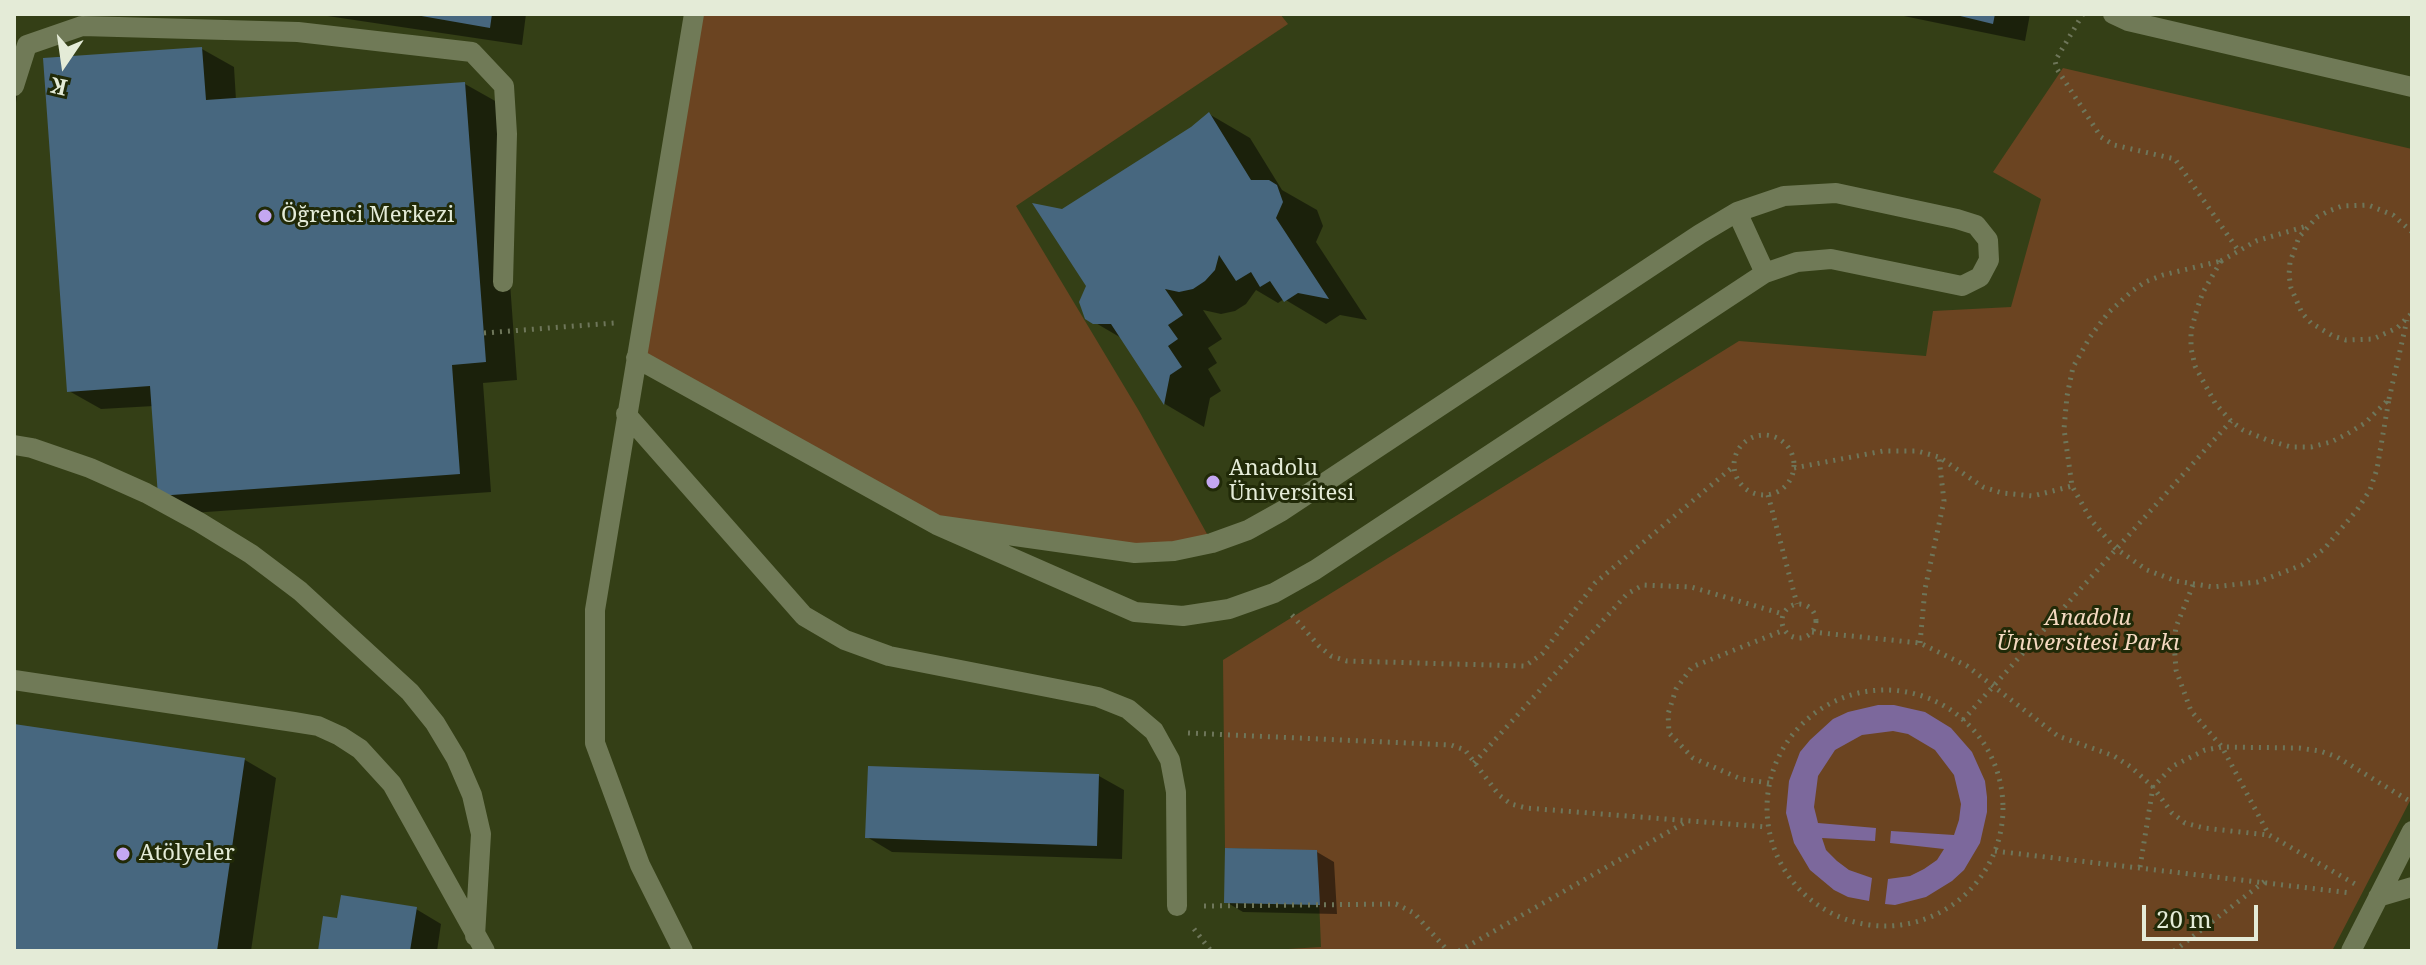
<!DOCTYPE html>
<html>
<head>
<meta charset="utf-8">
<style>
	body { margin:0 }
	#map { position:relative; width:2426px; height:965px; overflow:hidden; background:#2b3413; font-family:"Noto Serif",serif }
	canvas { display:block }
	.frame { position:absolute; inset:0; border:16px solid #e4ebd7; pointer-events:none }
	.north { position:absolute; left:24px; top:24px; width:80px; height:80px; -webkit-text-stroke:6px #212a08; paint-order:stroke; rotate:193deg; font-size:22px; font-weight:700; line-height:32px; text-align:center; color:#e4ebd7 }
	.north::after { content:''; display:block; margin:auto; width:28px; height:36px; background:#e4ebd7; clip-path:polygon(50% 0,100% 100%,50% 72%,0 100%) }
	.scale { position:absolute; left:2142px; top:905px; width:116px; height:36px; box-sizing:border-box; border:4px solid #e4ebd7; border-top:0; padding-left:10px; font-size:24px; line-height:28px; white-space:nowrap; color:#e4ebd7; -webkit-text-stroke:6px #212a08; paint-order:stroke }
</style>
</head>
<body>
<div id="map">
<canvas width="2426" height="965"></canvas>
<div class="frame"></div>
<div class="north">K</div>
<div class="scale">20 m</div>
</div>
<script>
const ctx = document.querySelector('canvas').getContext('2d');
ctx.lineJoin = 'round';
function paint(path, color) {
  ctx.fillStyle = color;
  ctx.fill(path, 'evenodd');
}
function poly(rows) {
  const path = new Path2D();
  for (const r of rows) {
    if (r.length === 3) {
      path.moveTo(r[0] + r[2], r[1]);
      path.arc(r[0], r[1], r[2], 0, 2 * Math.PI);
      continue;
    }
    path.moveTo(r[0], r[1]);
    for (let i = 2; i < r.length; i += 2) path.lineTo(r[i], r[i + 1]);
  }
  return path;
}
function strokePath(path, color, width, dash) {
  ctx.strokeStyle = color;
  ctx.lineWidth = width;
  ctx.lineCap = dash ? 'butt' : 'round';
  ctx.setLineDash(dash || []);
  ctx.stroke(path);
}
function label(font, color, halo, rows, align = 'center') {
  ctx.font = font + ' "Noto Serif",serif';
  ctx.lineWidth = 6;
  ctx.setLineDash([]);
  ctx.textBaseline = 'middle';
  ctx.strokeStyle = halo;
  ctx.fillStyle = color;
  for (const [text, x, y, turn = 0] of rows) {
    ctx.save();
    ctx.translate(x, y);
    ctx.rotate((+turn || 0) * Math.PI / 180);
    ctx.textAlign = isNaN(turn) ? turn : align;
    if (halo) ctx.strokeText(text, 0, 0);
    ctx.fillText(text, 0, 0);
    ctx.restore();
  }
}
paint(poly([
	[14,14,2412,14,2412,951,14,951]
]), '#343f16');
paint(poly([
	[694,14,1280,14,1288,24,1016,206,1139,411,1212,543,1174,551,937,525,636,358],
	[2063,68,2412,149,2412,797,2332,951,1255,951,1321,947,1317,851,1225,848,1223,660,1739,341,1926,356,1933,311,2011,307,2041,199,1993,172]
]), '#6b4421');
paint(poly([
	[1878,705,1894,705,1925,712,1951,728,1972,752,1985,781,1987,797,1987,812,1980,843,1964,870,1952,881,1926,897,1895,905,1885,904,1888,879,1910,876,1924,869,1937,860,1944,849,1890,843,1891,831,1954,835,1959,820,1961,804,1954,775,1935,750,1908,734,1893,731,1862,735,1835,750,1818,776,1814,807,1818,823,1876,828,1875,841,1822,838,1826,850,1837,861,1849,870,1872,878,1869,901,1848,897,1834,890,1810,870,1794,843,1786,813,1789,781,1800,752,1810,740,1833,719,1848,712]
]), '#7c689c');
paint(poly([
	[314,14,526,14,522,45],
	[1894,14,2030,14,2025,41],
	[202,49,234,67,236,100,465,84,497,102,517,380,483,383,491,492,192,513,160,495,154,406,101,409,69,391],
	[14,75,19,78,14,119],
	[1209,114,1250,138,1282,190,1317,210,1323,226,1316,242,1367,320,1340,315,1326,324,1284,299,1278,303,1256,290,1246,304,1235,311,1221,314,1203,310,1222,339,1208,348,1217,363,1208,369,1221,391,1210,398,1204,427,1165,404,1123,339,1094,322,1089,286,1063,211,1192,128],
	[14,726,245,760,276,778,251,951,14,951],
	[1099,776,1124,790,1122,859,892,852,867,837],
	[1317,852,1334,862,1337,914,1243,912,1226,902],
	[416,909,441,924,437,951,320,951,339,921]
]), '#0007');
paint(poly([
	[410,14,492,14,490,28],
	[1952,14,1995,14,1993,24],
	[202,47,206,100,465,82,486,362,452,365,460,474,158,496,150,386,67,392,43,58],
	[1209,112,1251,180,1269,180,1277,185,1283,202,1276,218,1329,299,1298,293,1284,302,1270,281,1260,287,1251,272,1236,281,1219,255,1215,270,1205,281,1193,289,1179,292,1165,289,1183,315,1168,325,1178,339,1168,346,1182,367,1170,375,1164,405,1111,324,1093,324,1085,319,1079,302,1086,286,1032,203,1062,209,1191,127],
	[14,724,245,758,217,951,14,951],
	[868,766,1099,774,1097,846,865,838],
	[1225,848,1317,850,1320,905,1224,903],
	[341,895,417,907,410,951,318,951,323,916,337,918]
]), '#47677f');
strokePath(poly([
	[2083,14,2055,61,2057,69,2101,137,2114,145,2175,159,2238,250],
	[2412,232,2393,215,2368,205,2342,206,2329,211,2317,217,2299,237,2290,262,2289,275,2291,288,2302,313,2311,323,2333,336,2346,340,2373,339,2397,328,2412,313],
	[2221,261,2203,292,2197,309,2191,331,2191,348,2195,366,2215,403,2231,421,2243,430,2270,441,2291,447,2311,447,2331,442,2347,434,2365,423,2389,399,2377,469,2370,490,2357,510,2324,549,2302,565,2258,582,2213,587,2176,581,2147,570,2115,548,2091,520,2072,486,2064,429,2067,396,2073,367,2090,337,2108,313,2132,291,2145,282,2163,275,2221,261],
	[2221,261,2256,241,2307,226],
	[484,333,614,323],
	[2389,399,2407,320],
	[1764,465,30],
	[1794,468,1883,451,1917,451,1939,457,1983,487,2002,493,2033,496,2072,486],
	[1768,495,1797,604],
	[2193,585,2176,627,2174,642,2176,670,2191,711,2222,747,2269,835,2355,884],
	[1799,621,17],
	[1292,615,1319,646,1331,656,1347,661,1525,666,1542,654,1595,583,1734,466],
	[1812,632,1920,643,1967,666,2058,736,2114,756,2131,767,2153,787,2172,813,2185,823,2204,828,2268,835],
	[1920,643,1925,589,1944,501,1939,458],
	[1885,808,118],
	[1963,720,2231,421],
	[1188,733,1451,745,1465,750,1499,795,1511,804,1526,808,1767,827],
	[1474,763,1627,594,1643,585,1691,587,1783,614],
	[1769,783,1741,779,1693,758,1669,733,1668,714,1676,689,1692,667,1784,630],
	[1995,851,2351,893],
	[2140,867,2153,787,2173,766,2205,750,2222,747,2299,748,2320,751,2337,757,2411,802],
	[1204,906,1396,904,1414,913,1448,951],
	[1194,929,1211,951],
	[1459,951,1684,823],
	[2174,951,2265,881]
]), '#6e765a', 5, [2, 6]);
strokePath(poly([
	[2113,14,2128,21,2412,87],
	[14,86,27,45,82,26,298,32,472,52,504,86,507,134,503,282],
	[1737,212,1765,273],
	[636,358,937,525,1135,612,1183,616,1229,609,1274,593,1315,570,1765,273,1797,262,1831,259,1962,286,1980,277,1989,260,1988,240,1976,225,1957,219,1836,193,1784,196,1737,212,1700,234,1282,511,1248,530,1212,543,1174,551,1135,553,937,525],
	[626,414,804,616,845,640,889,656,1098,697,1128,709,1154,731,1170,760,1176,792,1177,906],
	[14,445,32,448,90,468,146,493,199,522,251,554,300,591,410,692,435,723,456,758,472,795,481,834,475,936],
	[14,680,294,722,318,726,340,736,360,749,392,784,485,951],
	[2378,897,2412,887],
	[683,951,640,865,595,743,595,610,694,14],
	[2351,951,2412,831]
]), '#707a57', 20);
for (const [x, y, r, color] of [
	[265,216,8,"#c4a7f1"],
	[1213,482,8,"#c4a7f1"],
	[123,854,8,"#c4a7f1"]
]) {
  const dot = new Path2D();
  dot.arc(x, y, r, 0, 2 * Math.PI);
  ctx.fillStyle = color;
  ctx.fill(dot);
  strokePath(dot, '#212a08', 3);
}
label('22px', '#e4ebd7', '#212a08', [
	["Öğrenci Merkezi",281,216],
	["Anadolu",1229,469],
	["Üniversitesi",1229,494],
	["Atölyeler",139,854]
], 'left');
label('italic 22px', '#f5d9c1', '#212a08', [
	["Anadolu",2088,619],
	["Üniversitesi Parkı",2088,644]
]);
</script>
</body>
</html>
